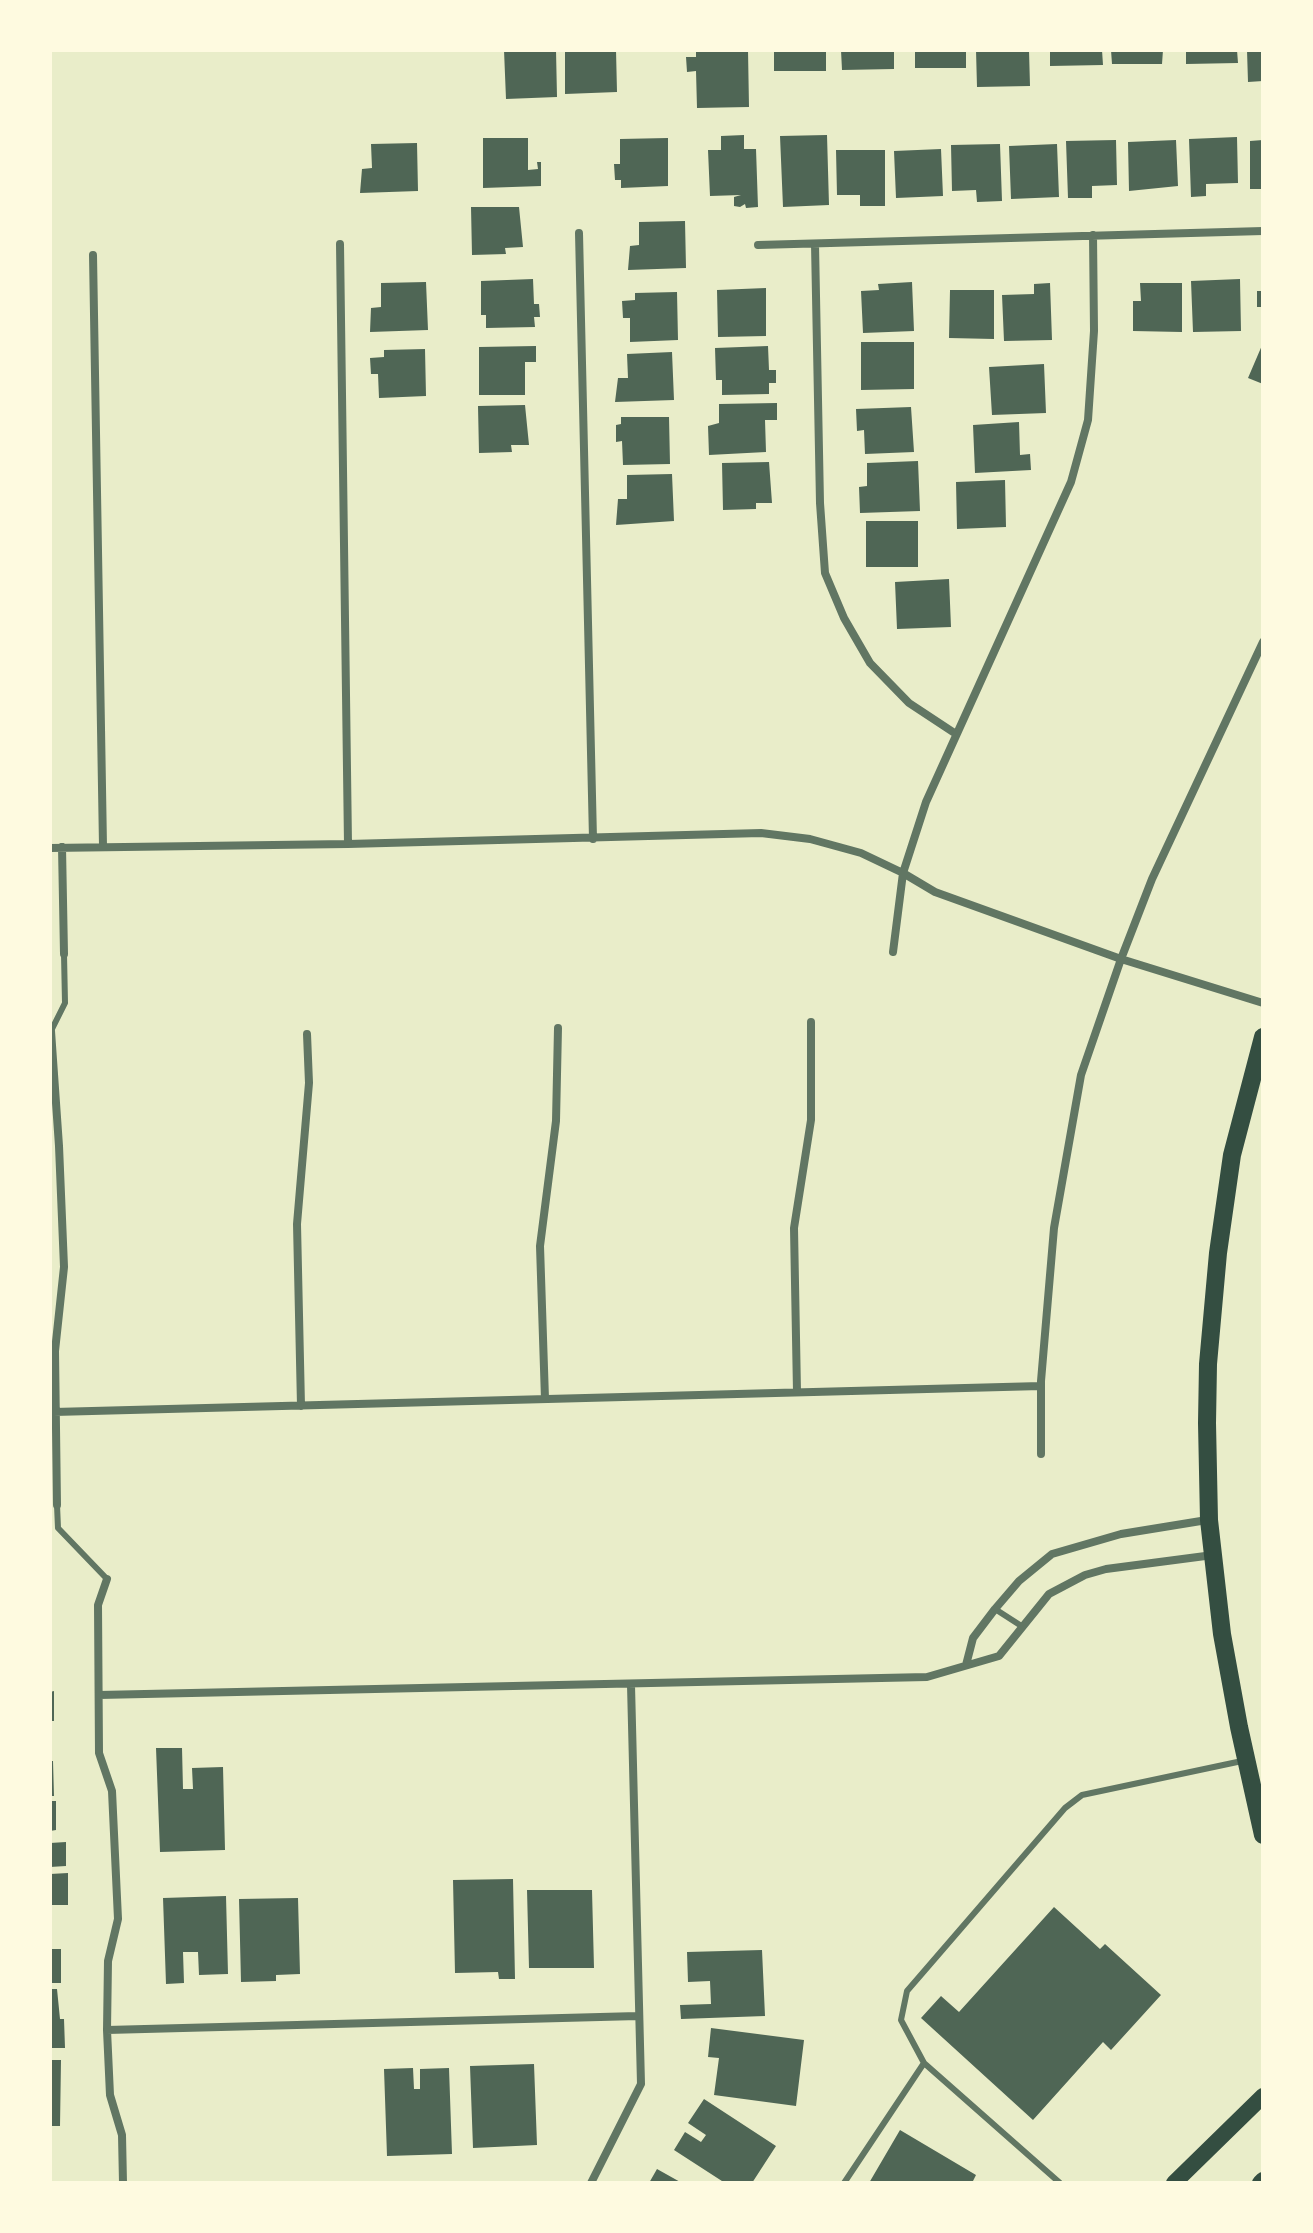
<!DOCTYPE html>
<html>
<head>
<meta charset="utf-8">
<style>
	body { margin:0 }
	#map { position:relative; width:1313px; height:2233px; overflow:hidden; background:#e9edc9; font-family:Lato,sans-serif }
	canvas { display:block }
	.frame { position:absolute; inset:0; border:52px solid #fefae0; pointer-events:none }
</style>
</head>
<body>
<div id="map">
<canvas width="1313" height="2233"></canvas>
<div class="frame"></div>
</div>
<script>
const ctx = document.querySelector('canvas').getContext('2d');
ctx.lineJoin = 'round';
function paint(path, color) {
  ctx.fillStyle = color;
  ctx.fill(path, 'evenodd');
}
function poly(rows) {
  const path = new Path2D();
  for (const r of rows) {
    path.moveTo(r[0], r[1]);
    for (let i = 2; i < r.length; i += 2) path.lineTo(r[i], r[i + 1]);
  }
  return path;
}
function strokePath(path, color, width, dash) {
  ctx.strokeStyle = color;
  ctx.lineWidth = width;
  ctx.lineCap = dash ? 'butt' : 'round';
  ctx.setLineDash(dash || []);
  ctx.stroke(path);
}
paint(poly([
	[504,50,556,50,557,97,506,99],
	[565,50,616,50,617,92,565,94],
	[696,50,748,50,749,107,697,108,696,71,687,72,686,57,696,57],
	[774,50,826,50,826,71,774,71],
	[841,50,894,50,894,69,842,70],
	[915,50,966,50,966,68,915,68],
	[976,50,1029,50,1030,86,977,87],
	[1050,50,1102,50,1103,65,1050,66],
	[1111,50,1163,50,1162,64,1112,64],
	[1186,50,1237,50,1238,63,1186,64],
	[1247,50,1263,50,1263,81,1248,82],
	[744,135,744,149,756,149,758,207,746,208,745,204,740,207,734,206,734,197,741,195,710,196,708,150,721,150,721,136],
	[827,135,829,205,783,207,780,136],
	[1237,137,1238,183,1206,184,1206,196,1191,197,1189,139],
	[483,138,528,138,528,170,538,169,537,162,541,162,541,186,483,188],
	[668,138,668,186,621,188,621,180,615,180,614,164,620,164,620,139],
	[1116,140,1117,185,1092,186,1092,198,1068,198,1066,141],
	[1176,140,1178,186,1129,191,1128,142],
	[1263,140,1263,189,1250,189,1250,141],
	[417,143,418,191,360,193,362,169,372,168,371,144],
	[1000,144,1002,201,977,202,976,190,952,191,951,145],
	[1057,144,1059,197,1011,199,1009,146],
	[941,149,943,196,896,198,894,151],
	[836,150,885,150,885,206,860,206,860,195,837,195],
	[471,207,519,207,523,247,505,248,506,254,472,255],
	[685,221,686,268,628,270,630,246,639,245,639,222],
	[533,279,534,304,539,304,540,317,534,317,535,327,486,328,486,315,481,315,481,281],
	[1240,279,1241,331,1193,332,1191,281],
	[426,282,428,330,370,332,371,308,381,307,381,283],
	[912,282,914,331,863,333,861,291,879,290,878,284],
	[1050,283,1052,340,1004,341,1002,295,1034,294,1034,284],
	[1140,283,1182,283,1182,332,1133,331,1133,301,1141,301],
	[766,288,766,336,718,337,717,290],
	[950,290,994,290,994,339,949,338],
	[1257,291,1263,291,1263,307,1257,307],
	[677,292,678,340,630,342,630,318,623,318,622,301,635,300,635,293],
	[861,342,914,342,914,389,861,390],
	[1263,343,1263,384,1248,378],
	[536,346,536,362,525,362,525,395,479,395,479,347],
	[768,346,769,370,776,370,776,383,769,383,769,394,722,395,722,380,716,380,715,348],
	[425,349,426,396,379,398,378,374,371,374,370,358,384,357,384,350],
	[672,352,674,400,615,402,618,378,628,378,627,354],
	[1044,364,1046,413,992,415,989,367],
	[777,403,777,420,765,420,766,452,709,455,708,426,719,423,719,404],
	[525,405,529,445,511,445,512,452,479,453,478,406],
	[911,407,914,452,865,454,864,430,857,431,856,409],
	[621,417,669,417,670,464,623,465,622,441,616,442,616,425,621,424],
	[1019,422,1020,455,1030,454,1031,470,975,473,973,425],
	[918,461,920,511,860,513,859,487,867,486,867,463],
	[769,462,772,503,756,503,756,509,723,510,722,463],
	[672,474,674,521,616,525,618,499,627,499,627,475],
	[1005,480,1006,527,957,529,956,482],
	[866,521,918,521,918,567,866,567],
	[949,579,951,627,897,629,895,582],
	[54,1691,54,1721,50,1721,50,1692],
	[156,1748,182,1748,183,1789,193,1789,192,1768,223,1767,225,1850,160,1852],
	[50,1761,53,1761,54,1796,50,1796],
	[50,1801,56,1801,56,1830,50,1831],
	[66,1842,66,1866,50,1867,50,1843],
	[68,1873,68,1905,50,1905,50,1874],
	[513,1879,515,1979,499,1979,498,1972,455,1973,453,1880],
	[527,1890,592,1890,594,1968,529,1968],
	[226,1896,228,1974,199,1975,198,1952,183,1952,184,1983,166,1984,163,1898],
	[298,1898,300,1974,276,1975,276,1981,241,1982,239,1899],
	[1054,1907,1100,1949,1105,1944,1161,1995,1111,2050,1103,2042,1033,2120,921,2018,941,1996,959,2012],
	[50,1949,61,1949,61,1983,50,1983],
	[762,1950,765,2016,681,2019,680,2005,711,2004,710,1981,688,1982,687,1952],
	[50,1989,57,1989,60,2019,64,2019,65,2048,50,2048],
	[711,2028,804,2040,796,2106,714,2095,719,2058,708,2057],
	[50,2060,61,2060,60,2126,50,2126],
	[534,2064,537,2145,473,2148,470,2066],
	[413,2068,414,2089,420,2089,420,2069,449,2068,452,2154,387,2156,384,2069],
	[704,2099,776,2146,752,2183,725,2183,674,2150,685,2132,701,2142,706,2135,688,2123],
	[900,2130,976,2175,972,2183,869,2183],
	[657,2169,682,2183,649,2183]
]), '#4f6655');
strokePath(poly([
	[51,1031,65,1003,64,954],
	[57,1505,58,1528,107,1579],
	[995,1609,1023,1627],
	[844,2183,924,2063],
	[1060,2183,924,2063,901,2020,907,1991,1065,1808,1082,1795,1242,1761]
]), '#617663', 6);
strokePath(poly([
	[579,233,593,839],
	[340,244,348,844],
	[815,244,820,503,825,573,844,618,870,663,909,703,956,734],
	[758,245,1263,231],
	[93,255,103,846],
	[62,847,64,954],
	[50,848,348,844,761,833,810,839,861,853,903,873,935,892,1121,959,1263,1003],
	[893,952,903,873,926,802,1071,482,1088,420,1094,331,1093,235],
	[51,1031,59,1146,64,1267,55,1351,57,1505],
	[797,1392,794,1228,811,1120,811,1022],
	[545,1399,540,1246,556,1121,558,1028],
	[301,1406,297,1224,309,1083,307,1034],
	[54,1412,1041,1386],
	[1041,1454,1041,1381,1054,1228,1081,1075,1121,959,1152,879,1263,642],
	[107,1579,98,1605,99,1753,112,1791,118,1919,108,1961,107,2030,110,2095,122,2135,123,2183],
	[966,1665,973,1638,995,1609,1019,1581,1052,1554,1121,1534,1207,1520],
	[99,1695,927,1677,999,1656,1049,1594,1085,1575,1106,1569,1213,1555],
	[107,2030,638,2016],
	[591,2183,641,2084,631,1685]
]), '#617663', 8);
strokePath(poly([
	[1174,2183,1263,2096],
	[1260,2183,1263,2180]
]), '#344e41', 16);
strokePath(poly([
	[1263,1037,1232,1155,1218,1253,1208,1364,1207,1423,1209,1520,1222,1634,1239,1727,1263,1835]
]), '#344e41', 18);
</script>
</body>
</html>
